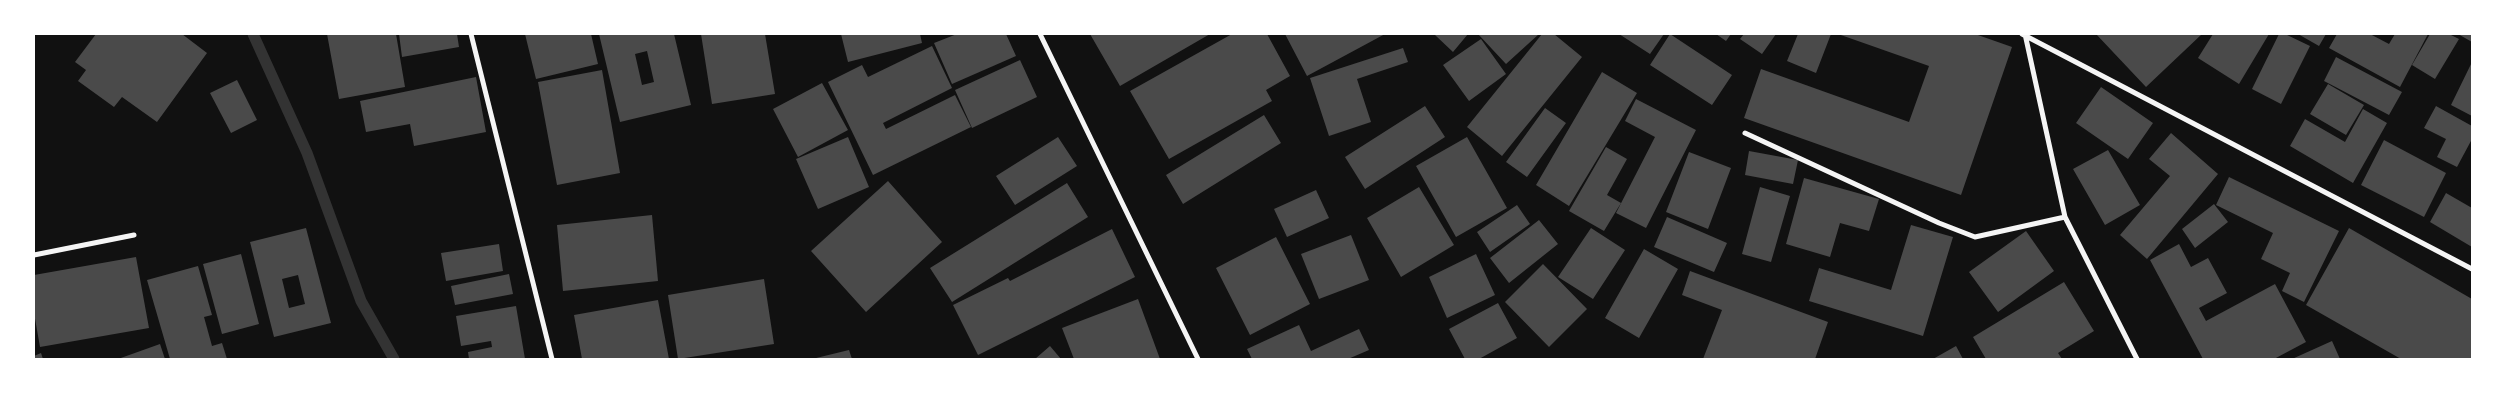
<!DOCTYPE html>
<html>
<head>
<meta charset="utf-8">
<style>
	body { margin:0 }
	#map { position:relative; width:2506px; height:393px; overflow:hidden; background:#111; font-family:"Exo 2",sans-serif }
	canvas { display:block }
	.frame { position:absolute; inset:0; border:35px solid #fff; pointer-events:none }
</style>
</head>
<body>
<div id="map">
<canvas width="2506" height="393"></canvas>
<div class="frame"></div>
</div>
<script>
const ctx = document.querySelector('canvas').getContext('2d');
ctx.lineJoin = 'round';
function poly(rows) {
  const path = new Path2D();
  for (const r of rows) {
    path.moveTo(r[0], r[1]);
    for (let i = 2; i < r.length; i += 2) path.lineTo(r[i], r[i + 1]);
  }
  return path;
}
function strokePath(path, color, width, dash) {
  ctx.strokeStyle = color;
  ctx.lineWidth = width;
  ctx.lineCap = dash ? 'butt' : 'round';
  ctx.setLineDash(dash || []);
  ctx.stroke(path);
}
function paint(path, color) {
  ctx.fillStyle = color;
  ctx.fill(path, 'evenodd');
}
strokePath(poly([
	[253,34,307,153,361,301,394,359]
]), '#333', 11);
paint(poly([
	[96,34,182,34,207,53,157,122,122,97,114,107,78,81,86,70,75,62],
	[327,34,396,34,405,87,339,99],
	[399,34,457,34,459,47,402,57],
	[525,34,591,34,598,64,536,79],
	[599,34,674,34,691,105,620,122],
	[647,51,654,82,642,85,635,54],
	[701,34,765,34,775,94,712,104],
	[841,34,920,34,922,43,848,62],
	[957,34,1006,34,1016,56,952,84,934,43],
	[1090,34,1210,34,1120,86],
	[1232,34,1267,34,1290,76,1266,90,1272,101,1169,159,1130,91],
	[1285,34,1385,34,1307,76],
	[1436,34,1468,34,1453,52,1435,35],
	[1478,34,1539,34,1506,64],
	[1542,34,1554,34,1582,57,1502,156,1467,127],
	[1619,34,1664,34,1650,54],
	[1670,34,1732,75,1712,105,1650,65],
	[1716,34,1731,34,1726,41],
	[1744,34,1776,34,1762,54,1740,39],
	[1798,34,1831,34,1816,73,1787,61],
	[1838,34,1975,34,2012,47,1961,195,1744,118,1761,69,1909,122,1929,66],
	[2096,34,2202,34,2146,87],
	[2213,34,2269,34,2239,84,2198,58],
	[2279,34,2285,34,2310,46,2281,104,2252,89],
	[2298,34,2326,34,2319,46],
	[2337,34,2370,34,2389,44,2395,34,2428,34,2400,87,2329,48],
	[2430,34,2449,34,2459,39,2435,79,2412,65],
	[2458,34,2472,34,2472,42],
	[1481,39,1506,74,1469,101,1443,65],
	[932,46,952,88,883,123,886,129,955,95,971,127,873,175,828,82,862,65,868,77],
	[1403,48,1408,62,1357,79,1371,122,1329,136,1310,78],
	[2336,57,2402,92,2389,115,2324,81],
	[1020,60,1037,97,972,128,955,90],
	[2472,62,2472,116,2451,105],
	[602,70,620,173,557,185,538,82],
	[1602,72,1637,93,1569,206,1536,185],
	[476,77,486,132,414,146,410,124,366,132,360,101],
	[237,80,257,120,231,133,210,93],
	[822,83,848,130,798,157,773,109],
	[2328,84,2364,105,2346,135,2310,114],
	[2101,87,2153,123,2128,159,2076,123],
	[1636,99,1696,130,1646,228,1616,213,1655,137,1625,121],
	[1425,106,1445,137,1365,189,1345,157],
	[2436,106,2472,126,2472,139,2457,167,2437,157,2446,139,2424,128],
	[1545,108,1566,123,1527,177,1506,162],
	[2363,109,2387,123,2353,183,2290,146,2305,119,2345,142],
	[1264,115,1281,143,1183,204,1166,175],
	[2171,133,2218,174,2147,259,2120,235,2170,176,2149,159],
	[848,137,869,187,818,209,796,159],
	[1058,137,1077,166,1015,205,996,176],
	[1467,137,1507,208,1456,237,1416,166],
	[2384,140,2446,173,2424,217,2361,185],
	[1606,147,1627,159,1607,195,1621,203,1604,231,1569,211],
	[2108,150,2140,205,2105,225,2073,169],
	[1749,151,1798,160,1793,184,1745,175],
	[1689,152,1731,168,1708,229,1666,212],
	[2229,177,2339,231,2304,302,2282,291,2290,273,2261,259,2273,233,2216,205],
	[1804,178,1879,199,1869,231,1840,223,1830,257,1786,244],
	[888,181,942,242,866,312,811,251],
	[1067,183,1088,217,952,302,930,268],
	[1419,187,1454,245,1401,277,1367,218],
	[1760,187,1790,196,1771,262,1742,254],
	[1316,190,1329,218,1287,237,1274,209],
	[2446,193,2472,208,2472,247,2430,222],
	[2214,204,2228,222,2195,248,2182,229],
	[1517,205,1530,224,1490,252,1477,232],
	[652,215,658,281,563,291,557,225],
	[1667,217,1727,243,1714,272,1654,247],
	[1539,220,1558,244,1509,283,1490,258],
	[1911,225,1953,237,1923,336,1809,301,1819,268,1891,290],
	[306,228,331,323,274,337,250,242],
	[298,275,305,304,289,308,282,279],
	[1591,228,1625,250,1593,299,1558,277],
	[2349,228,2472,299,2472,359,2401,359,2306,305],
	[1112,229,1135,277,978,355,953,305,1008,278,1010,281],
	[2026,231,2054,271,1998,312,1969,272],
	[1351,235,1369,280,1319,299,1301,254],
	[1276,237,1310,304,1250,335,1216,268],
	[499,244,503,271,446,281,441,253],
	[2179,244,2191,267,2208,258,2227,293,2199,308,2206,321,2275,284,2306,342,2274,359,2203,359,2150,260],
	[1644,249,1678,269,1639,338,1605,318],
	[241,254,259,324,222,334,203,264],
	[1476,254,1495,295,1447,318,1429,277],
	[136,257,149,328,40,347,34,313,34,275],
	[1543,264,1587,309,1549,347,1505,302],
	[198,266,212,315,204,317,212,346,222,343,227,359,170,359,147,280],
	[1690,271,1828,322,1815,359,1703,359,1722,310,1682,295],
	[509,274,513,294,455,305,451,286],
	[764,279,774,344,678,359,668,295],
	[2064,282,2094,331,2058,353,2062,359,1986,359,1973,337],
	[1138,299,1160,359,1074,359,1062,328],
	[658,300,669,359,582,359,574,315],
	[1498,303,1517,338,1479,359,1465,359,1449,329],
	[516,306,525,359,469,359,468,352,492,347,491,341,461,346,456,316],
	[1299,325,1311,351,1359,329,1369,350,1348,359,1252,359,1247,349],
	[2332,341,2340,359,2292,359],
	[160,344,165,359,118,359],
	[1050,346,1061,359,1035,359],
	[1956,346,1963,359,1933,359],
	[849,350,852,359,812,359],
	[41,353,43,359,34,359,34,356]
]), '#4a4a4a');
strokePath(poly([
	[471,34,552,359],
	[1040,34,1198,359],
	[2022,34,2472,269],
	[2025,34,2065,217,2137,359],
	[1745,133,1939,223,1975,237,2065,217],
	[34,255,134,235]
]), '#f5f5f5', 5);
</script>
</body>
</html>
